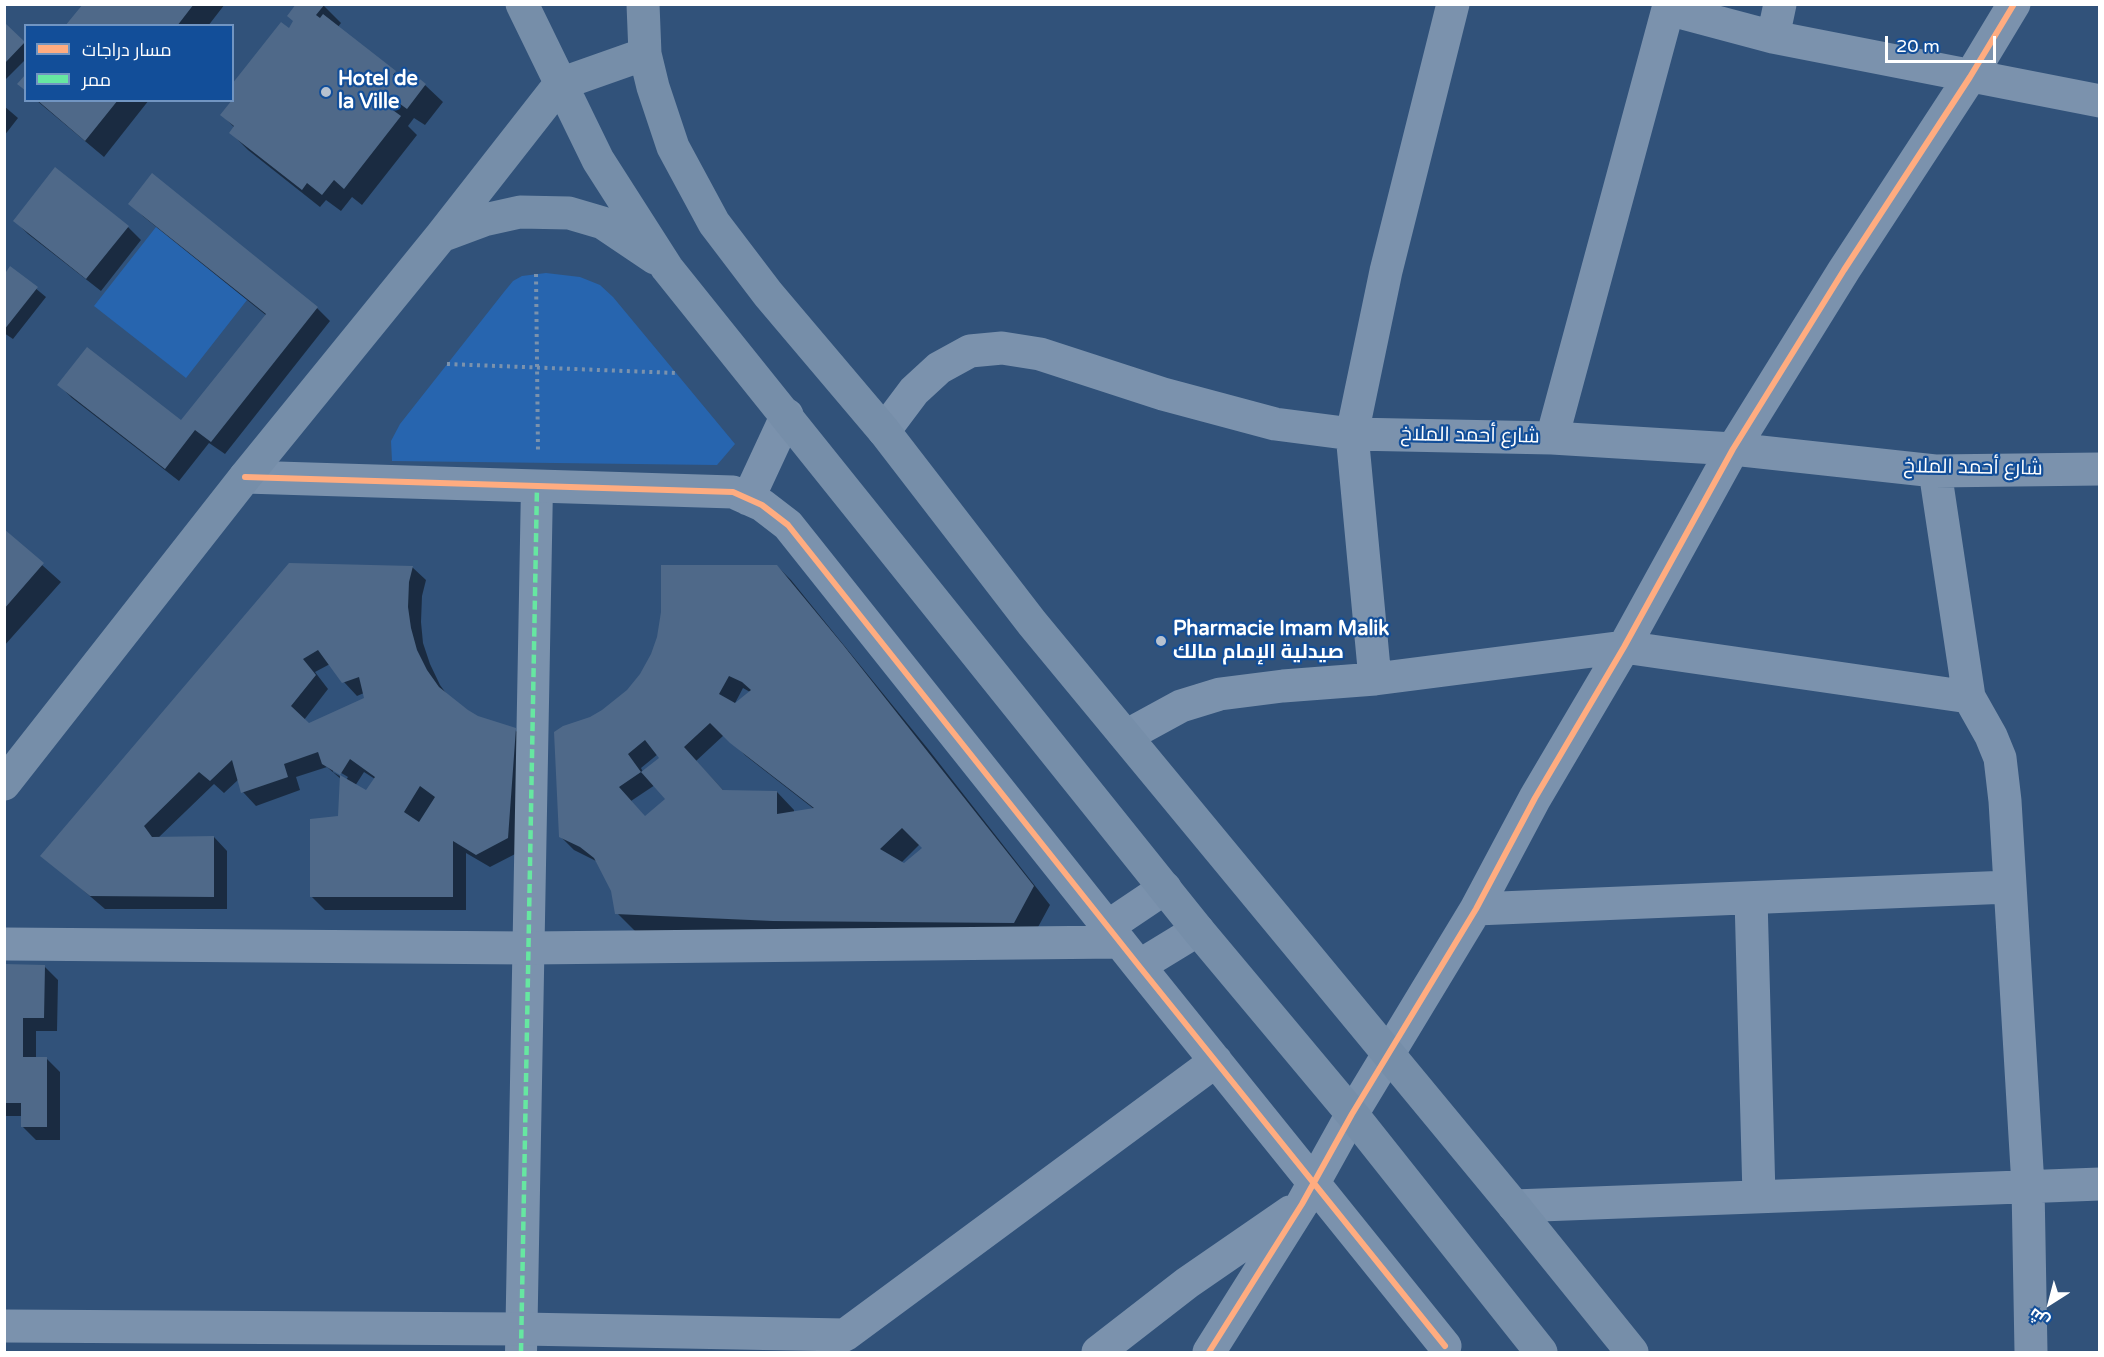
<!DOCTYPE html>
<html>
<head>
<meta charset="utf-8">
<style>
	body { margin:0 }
	#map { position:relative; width:2104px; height:1357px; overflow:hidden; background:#31527a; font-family:"Varela Round",Cairo,sans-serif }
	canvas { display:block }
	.frame { position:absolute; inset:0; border:6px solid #fff; pointer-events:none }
	.legend { position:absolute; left:24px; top:24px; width:210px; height:78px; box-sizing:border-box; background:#124e99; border:2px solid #7195c2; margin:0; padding:8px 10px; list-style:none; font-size:18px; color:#fff }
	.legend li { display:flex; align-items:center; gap:12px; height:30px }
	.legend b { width:30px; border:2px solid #7195c2 }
	.north { position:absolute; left:2020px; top:1273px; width:60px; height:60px; -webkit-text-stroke:4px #124e99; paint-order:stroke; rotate:216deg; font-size:16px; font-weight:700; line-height:24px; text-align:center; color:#fff }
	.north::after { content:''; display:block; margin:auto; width:21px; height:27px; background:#fff; clip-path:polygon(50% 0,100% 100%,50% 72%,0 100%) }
	.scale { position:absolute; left:1885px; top:36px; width:111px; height:27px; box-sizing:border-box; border:3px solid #fff; border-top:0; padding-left:8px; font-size:18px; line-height:21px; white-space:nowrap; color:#fff; -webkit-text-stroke:4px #124e99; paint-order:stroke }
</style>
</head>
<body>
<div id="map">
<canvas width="2104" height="1357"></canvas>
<div class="frame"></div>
<ul class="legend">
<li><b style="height:8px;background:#ffac80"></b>مسار دراجات</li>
<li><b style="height:8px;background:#66e7a1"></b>ممر</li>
</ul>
<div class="north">ش</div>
<div class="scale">20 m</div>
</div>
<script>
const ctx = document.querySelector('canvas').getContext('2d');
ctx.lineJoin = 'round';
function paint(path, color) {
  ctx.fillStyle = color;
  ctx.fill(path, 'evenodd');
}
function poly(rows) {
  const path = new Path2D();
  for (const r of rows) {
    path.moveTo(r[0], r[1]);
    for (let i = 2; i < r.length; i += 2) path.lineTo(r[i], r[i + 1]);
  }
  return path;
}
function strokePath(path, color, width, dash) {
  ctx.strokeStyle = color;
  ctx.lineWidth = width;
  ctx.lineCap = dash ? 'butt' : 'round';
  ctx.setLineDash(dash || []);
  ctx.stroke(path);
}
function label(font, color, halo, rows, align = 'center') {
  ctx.font = font + ' "Varela Round",Cairo,sans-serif';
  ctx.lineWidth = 4.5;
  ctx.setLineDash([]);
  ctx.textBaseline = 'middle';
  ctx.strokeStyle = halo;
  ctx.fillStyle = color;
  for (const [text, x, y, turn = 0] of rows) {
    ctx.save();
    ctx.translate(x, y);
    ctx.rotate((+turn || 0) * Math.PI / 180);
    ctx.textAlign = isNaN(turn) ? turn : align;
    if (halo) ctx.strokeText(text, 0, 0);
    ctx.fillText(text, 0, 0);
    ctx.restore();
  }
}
paint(poly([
	[156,227,247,300,186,378,94,306],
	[546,273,580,277,600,285,613,297,735,444,717,465,392,461,391,441,400,424,504,292,513,281,522,276]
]), '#2765af');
paint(poly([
	[85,4,225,4,208,26,67,26],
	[322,4,341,23,338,27,400,77,425,85,443,102,425,125,414,118,408,126,417,135,362,205,352,197,341,211,326,200,320,207,248,150,231,133,235,128,222,115,289,30],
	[4,25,26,45,26,59,4,81],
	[36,100,149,100,104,157],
	[4,106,18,118,4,136],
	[130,204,317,308,330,321,225,454,209,443,179,481,72,398,59,385,182,422,267,316,144,217],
	[15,221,128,227,141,240,101,291,28,234],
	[11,268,46,297,13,339,4,333,4,277],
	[4,531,61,582,4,646],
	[777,566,791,580,928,749,1050,905,1031,940,635,931,617,913,612,890,596,861,574,850,560,836,590,719,613,705],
	[743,688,750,692,733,707],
	[724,735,746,756,814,809,794,813,794,810,777,792,724,791,696,761],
	[658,754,661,758,643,772,641,768],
	[655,785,667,799,645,817,631,801],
	[920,844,924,848,904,865,901,863],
	[412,567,426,580,422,596,421,622,423,643,430,664,440,685,448,696,478,718,515,730,529,743,521,851,490,867,466,853,466,910,325,910,311,896,339,817,342,780,327,767,296,777,300,790,256,806,243,792,239,779,224,793,214,784,157,839,214,837,227,851,227,909,105,909,42,855],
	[330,664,344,682,357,696,364,693,365,699,309,725,304,720,328,689,315,672],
	[333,768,348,777,346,780,333,772],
	[364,772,375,779,366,792,355,786],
	[4,965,44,966,58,980,57,1031,36,1031,36,1059,47,1059,60,1072,60,1140,36,1140,22,1126,22,1116,4,1116]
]), '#0007');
paint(poly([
	[83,4,194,4,177,26,65,26],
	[296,4,325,4,316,15,320,18,323,14,396,71,393,75,397,78,405,67,426,84,407,109,396,101,390,108,401,116,344,189,334,180,322,195,307,183,302,190,229,133,234,126,220,115,232,100,232,84,281,22,289,28,293,21,287,16],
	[5,23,25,42,5,63],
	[26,74,26,91,17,84],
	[37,100,118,100,85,141],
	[55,167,129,226,86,279,13,221],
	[152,173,318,307,211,442,195,430,165,469,57,385,87,347,181,420,266,314,128,204],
	[10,266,38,287,4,330,4,275],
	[4,529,44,563,4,609],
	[289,563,413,566,409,582,408,607,411,628,417,650,427,670,439,687,468,710,478,716,516,728,508,838,476,855,453,841,453,897,310,897,310,819,338,816,340,775,366,790,375,777,350,759,340,775,322,764,318,752,284,764,288,777,241,793,232,760,210,781,199,772,144,826,152,837,214,836,214,897,90,896,40,856],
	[318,650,342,683,359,677,364,698,309,723,291,706,316,675,303,659],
	[420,786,435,797,419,822,404,812],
	[661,565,777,565,844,646,1034,886,1014,923,773,921,615,914,611,891,594,858,580,847,559,837,554,732,563,726,590,717,602,710,627,690,640,674,651,654,657,637,661,612],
	[729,676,742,682,751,690,735,703,719,694],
	[710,723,730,743,814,808,777,814,777,791,723,790,684,747],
	[645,740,659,758,641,772,665,799,645,816,619,787,641,772,628,754],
	[902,828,922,848,904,863,880,849],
	[4,964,45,965,44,1018,23,1018,23,1057,47,1057,47,1127,21,1127,21,1103,4,1103]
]), '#4f6989');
strokePath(poly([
	[536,274,538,452],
	[447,364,676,373]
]), '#7b92ad', 4, [3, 4.5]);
strokePath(poly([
	[521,1352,537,486]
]), '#7b92ad', 32);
strokePath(poly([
	[1773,37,1780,4],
	[884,431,914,391,939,368,970,351,1002,348,1040,354,1163,394,1275,424,1352,434,1552,438,1733,449,1935,471,2100,469],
	[1552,438,1668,9,1773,37,2100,101],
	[1935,471,1969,697,1991,736,2000,758,2005,801,2028,1186,2031,1352],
	[245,477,733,492,762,505,788,525,1139,966,1445,1346],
	[748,499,787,415],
	[1375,679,1352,434,1386,271,1453,4],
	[1126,736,1181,706,1220,694,1283,686,1375,679,1624,647,1969,697],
	[1751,898,1759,1196],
	[1476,909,2009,887],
	[1107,927,1165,888],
	[4,944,529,948,1120,942],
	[1139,966,1198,930],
	[1514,1206,2100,1184],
	[4,1326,522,1329,845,1335,1216,1061],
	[1098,1352,1187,1283,1290,1212],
	[1209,1352,1302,1204,1352,1114,1476,909,1535,798,1624,647,1733,449,1844,270,1970,77,2014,4]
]), '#7b92ad', 33);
strokePath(poly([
	[522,4,598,160,667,268,1198,930,1352,1114,1541,1352],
	[643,4,645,54,653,87,673,147,714,223,768,294,884,431,1032,623,1514,1206,1632,1352],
	[441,236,484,220,520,212,569,213,603,223,655,258],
	[4,784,245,477,441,236,560,84,645,54]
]), '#768ea9', 33);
strokePath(poly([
	[521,1352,537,486]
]), '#66e7a1', 4.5, [9, 4.5]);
strokePath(poly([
	[245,477,733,492,762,505,788,525,1139,966,1445,1346],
	[1209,1352,1302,1204,1352,1114,1476,909,1535,798,1624,647,1733,449,1844,270,1970,77,2014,4]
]), '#ffac80', 6);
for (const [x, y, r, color] of [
	[326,92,6,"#b7c2d0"],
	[1161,641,6,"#b7c2d0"]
]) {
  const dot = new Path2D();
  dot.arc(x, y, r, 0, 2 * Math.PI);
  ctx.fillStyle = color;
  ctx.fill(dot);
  strokePath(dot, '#124e99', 2);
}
label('bold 20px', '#fff', '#124e99', [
	["Hotel de",338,80],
	["la Ville",338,103],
	["Pharmacie Imam Malik",1173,630],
	["صيدلية الإمام مالك",1173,653]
], 'left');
label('20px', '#fff', '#124e99', [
	["شارع أحمد الملاخ",1470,436,1],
	["شارع أحمد الملاخ",1973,468,1]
]);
</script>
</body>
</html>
